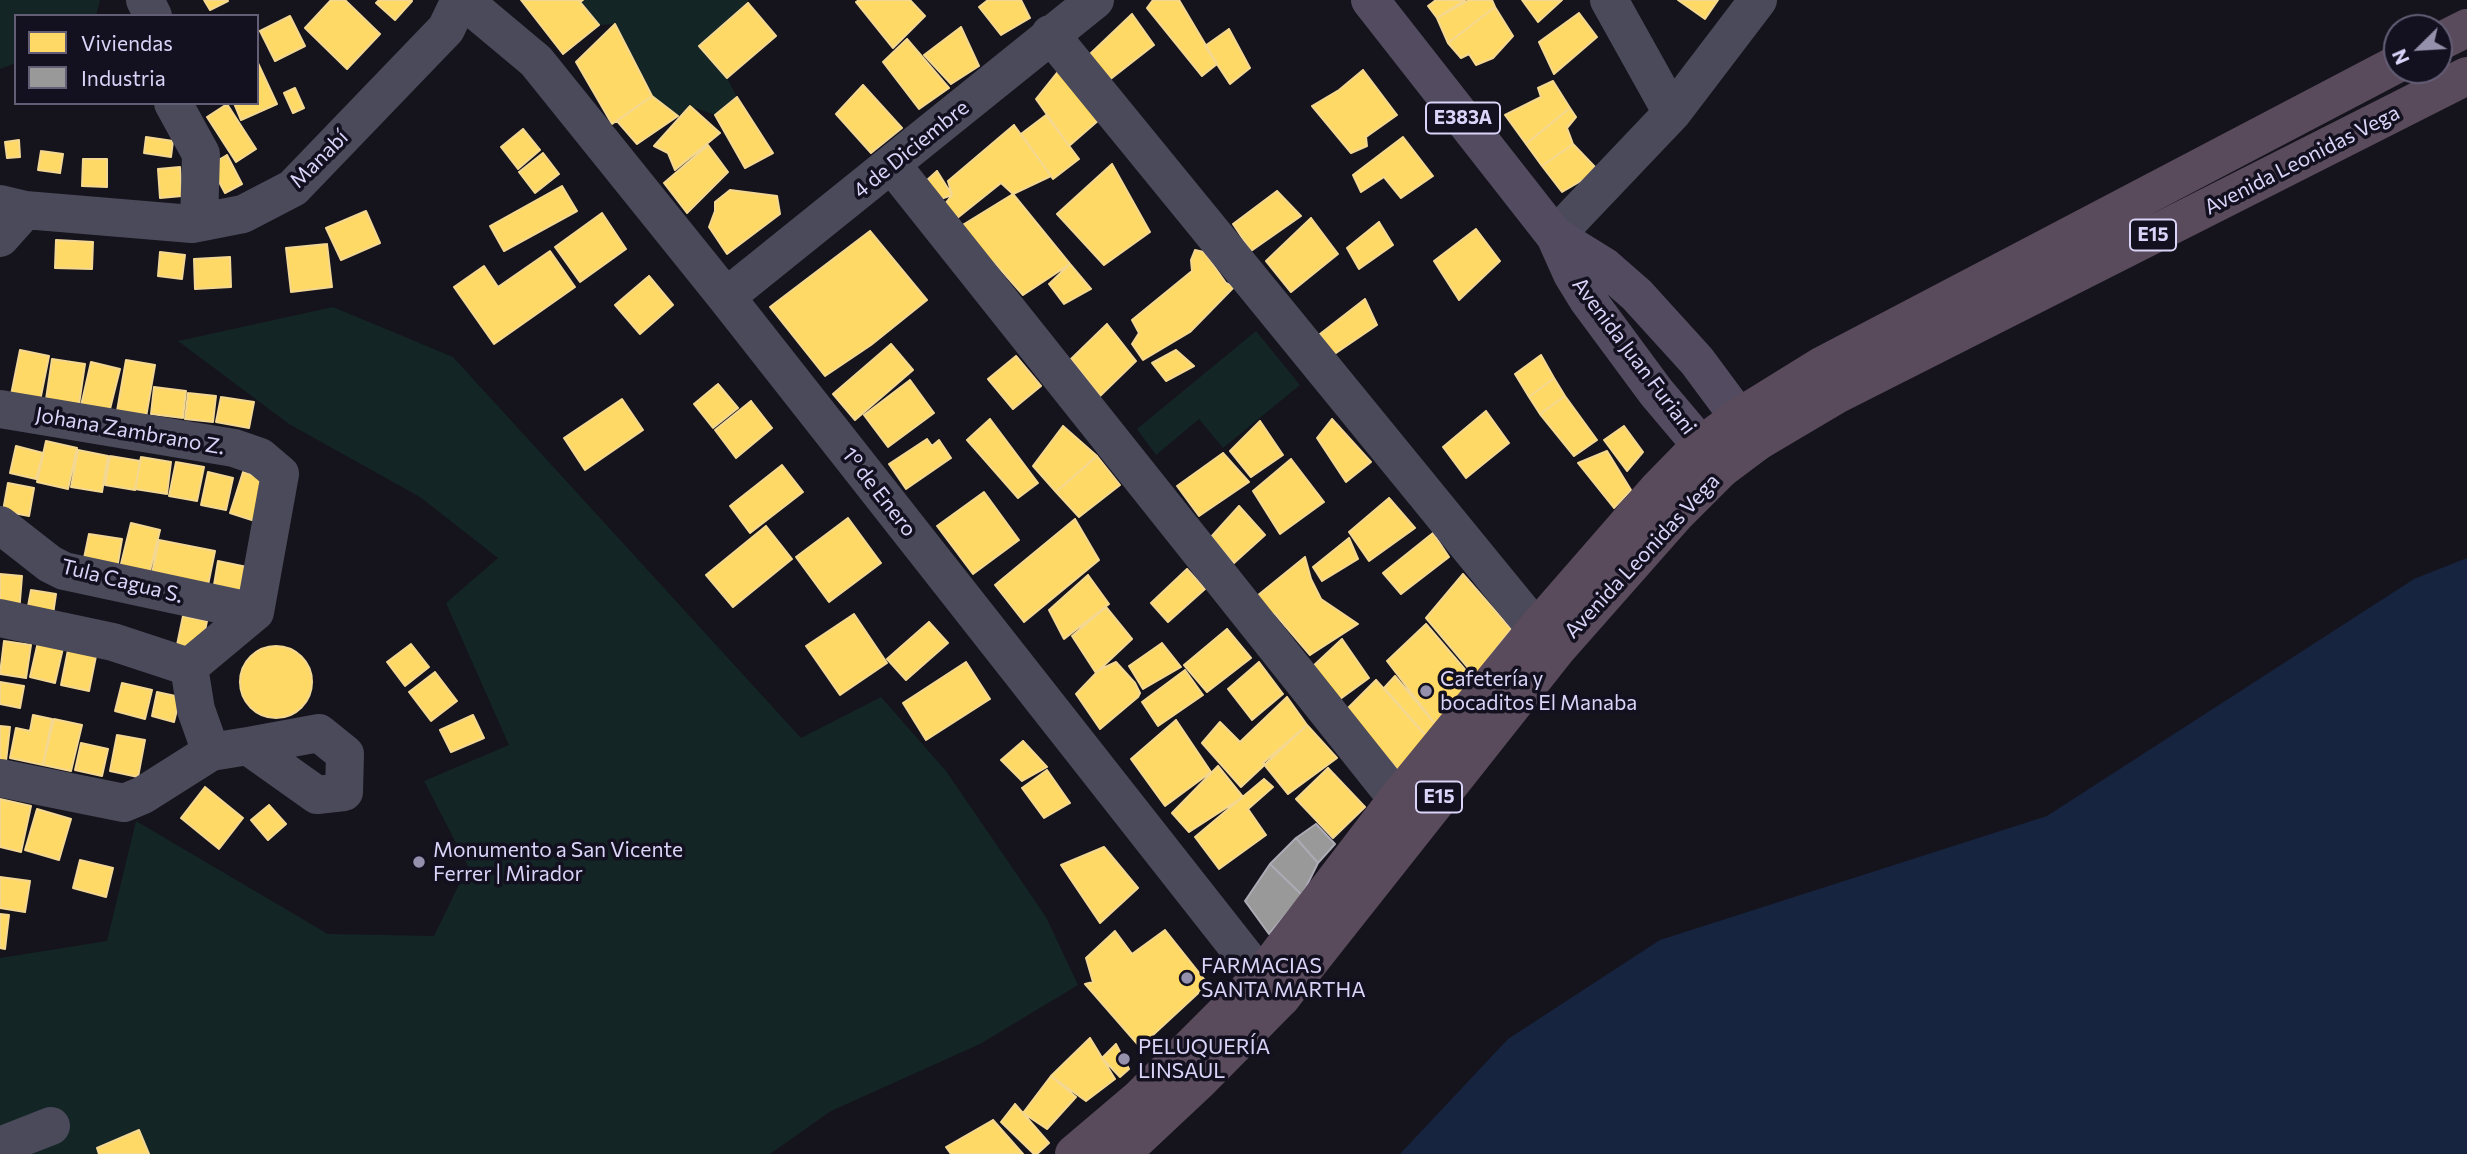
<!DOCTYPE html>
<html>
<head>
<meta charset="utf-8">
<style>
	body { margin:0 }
	#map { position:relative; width:2467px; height:1154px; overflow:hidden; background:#15141c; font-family:Commissioner,sans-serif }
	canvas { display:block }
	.legend { position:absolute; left:14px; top:14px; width:245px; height:91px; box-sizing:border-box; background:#13101f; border:2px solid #635e76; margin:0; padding:9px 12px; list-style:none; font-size:21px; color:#dad4f9 }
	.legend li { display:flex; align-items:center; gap:14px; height:35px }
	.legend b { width:35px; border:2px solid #635e76 }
	.north { position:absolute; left:2383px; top:14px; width:70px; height:70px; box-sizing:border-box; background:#13101f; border:2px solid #635e76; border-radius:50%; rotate:246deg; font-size:19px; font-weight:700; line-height:28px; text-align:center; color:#dad4f9 }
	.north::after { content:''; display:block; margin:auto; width:24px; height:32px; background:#9591ac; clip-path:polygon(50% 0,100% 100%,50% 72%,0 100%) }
</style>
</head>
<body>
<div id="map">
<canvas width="2467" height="1154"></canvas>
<ul class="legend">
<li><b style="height:19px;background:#ffd966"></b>Viviendas</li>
<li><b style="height:19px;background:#999"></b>Industria</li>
</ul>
<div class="north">N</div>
</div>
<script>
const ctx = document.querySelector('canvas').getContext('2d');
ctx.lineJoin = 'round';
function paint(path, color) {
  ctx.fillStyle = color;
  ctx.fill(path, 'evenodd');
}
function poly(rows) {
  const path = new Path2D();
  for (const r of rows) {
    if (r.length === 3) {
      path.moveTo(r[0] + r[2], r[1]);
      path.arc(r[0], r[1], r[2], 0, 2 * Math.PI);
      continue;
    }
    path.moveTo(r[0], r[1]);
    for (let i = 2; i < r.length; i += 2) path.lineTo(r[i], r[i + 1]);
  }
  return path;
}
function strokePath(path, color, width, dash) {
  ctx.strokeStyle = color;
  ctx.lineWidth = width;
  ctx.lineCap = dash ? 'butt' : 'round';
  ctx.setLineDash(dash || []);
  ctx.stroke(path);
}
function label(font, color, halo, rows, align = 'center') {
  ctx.font = font + ' Commissioner,sans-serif';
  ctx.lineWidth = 7;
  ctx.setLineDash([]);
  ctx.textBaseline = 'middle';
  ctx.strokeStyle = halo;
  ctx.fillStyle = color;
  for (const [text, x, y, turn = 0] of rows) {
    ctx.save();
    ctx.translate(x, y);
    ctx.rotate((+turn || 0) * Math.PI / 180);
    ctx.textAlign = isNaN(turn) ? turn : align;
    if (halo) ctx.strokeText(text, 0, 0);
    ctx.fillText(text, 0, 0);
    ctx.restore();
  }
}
paint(poly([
	[0,0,100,0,96,16,16,16,16,63,0,69],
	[583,0,748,0,748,3,700,46,727,78,737,97,715,115,690,106,678,116,652,96,615,24,599,25,580,2],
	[333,307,453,357,801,738,881,697,946,771,1046,917,1078,985,980,1044,831,1111,770,1154,33,1154,0,1143,0,958,107,941,136,821,328,934,434,936,468,866,424,781,509,745,446,603,498,558,420,497,289,424,178,341],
	[1256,331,1300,385,1223,448,1199,419,1156,455,1137,429]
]), '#142526');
paint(poly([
	[2467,558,2467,1154,1400,1154,1508,1039,1660,940,2047,816,2414,579]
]), '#162440');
const homes = poly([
	[204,0,227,0,228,1,210,10,204,0],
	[331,0,345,0,380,34,347,69,305,28,331,0],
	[379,0,411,0,412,1,395,20,376,3,379,0],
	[521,0,583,0,580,2,599,25,563,54,521,0],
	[859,0,910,0,925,16,893,48,856,2,859,0],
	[988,0,1021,0,1030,18,1001,35,979,7,988,0],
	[1153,0,1179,0,1217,64,1202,76,1147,8,1153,0],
	[1436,0,1465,0,1437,18,1428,6,1436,0],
	[1469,0,1492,0,1495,7,1448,43,1437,18,1469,0],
	[1522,0,1562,0,1538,22,1522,0],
	[1678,0,1718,0,1705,19,1678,0],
	[748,3,776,36,727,78,699,46,748,3],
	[1495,7,1513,36,1493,58,1476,65,1469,54,1461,58,1448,43,1495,7],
	[1579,13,1597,37,1554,74,1539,42,1579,13],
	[1132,14,1154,45,1108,81,1090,54,1132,14],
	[290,16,305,46,275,61,260,31,290,16],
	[615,24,652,96,612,124,576,62,615,24],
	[961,27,979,66,951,84,924,55,961,27],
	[1229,29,1250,68,1230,84,1205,46,1229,29],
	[907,39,949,88,919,109,883,62,907,39],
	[257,61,277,104,241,120,234,103,257,103,257,61],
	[1060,69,1100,119,1069,146,1036,99,1060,69],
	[1363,70,1397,115,1366,137,1367,146,1351,153,1312,106,1339,90,1363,70],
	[1553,81,1570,108,1526,144,1505,115,1541,97,1538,88,1553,81],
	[863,85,902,128,871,153,836,114,863,85],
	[295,88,304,108,293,113,284,93,295,88],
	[652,96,678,116,637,144,617,121,652,96],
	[737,97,773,153,745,168,715,115,737,97],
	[227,104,256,149,236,162,207,117,227,104],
	[690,106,720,133,675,170,668,153,654,146,690,106],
	[1570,108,1576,117,1567,128,1573,144,1542,166,1526,144,1570,108],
	[1046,115,1079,159,1053,179,1021,134,1046,115],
	[1014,125,1051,176,1013,194,1001,183,956,219,944,205,952,195,948,181,1014,125],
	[523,129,540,150,518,169,501,147,523,129],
	[146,137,173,141,171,157,144,153,146,137],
	[1403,137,1433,176,1401,198,1384,177,1361,192,1353,175,1403,137],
	[19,140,20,157,7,158,5,142,19,140],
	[1573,144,1595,167,1586,178,1562,192,1542,166,1573,144],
	[708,145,728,172,687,213,664,183,708,145],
	[41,151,63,154,60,173,38,170,41,151],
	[543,153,559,174,535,193,519,172,543,153],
	[227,155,242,184,225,193,210,165,227,155],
	[83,159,107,159,107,187,82,186,83,159],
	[1112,164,1150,232,1104,265,1057,214,1112,164],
	[180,167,182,196,160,198,158,169,180,167],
	[937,171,952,195,938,200,926,181,937,171],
	[562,186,577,211,504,251,490,226,562,186],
	[730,190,777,196,780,214,727,254,709,227,715,211,715,202,730,190],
	[1277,191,1301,216,1251,251,1233,224,1277,191],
	[1013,194,1070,264,1023,295,994,262,986,268,961,226,1013,194],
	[366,211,380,243,341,260,326,228,366,211],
	[602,213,626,249,580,282,555,247,602,213],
	[1311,218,1338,254,1291,292,1266,261,1311,218],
	[1379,222,1393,245,1359,269,1347,248,1379,222],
	[1476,229,1500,261,1459,300,1434,261,1476,229],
	[870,231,927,300,871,345,825,376,770,307,870,231],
	[56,240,93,242,92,269,55,268,56,240],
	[327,244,332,287,291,292,286,248,327,244],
	[1195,250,1204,252,1226,283,1234,287,1190,332,1143,360,1132,344,1139,333,1132,320,1192,271,1191,260,1195,250],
	[550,251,575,287,494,344,454,287,484,266,498,287,550,251],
	[160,252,185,255,182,279,158,276,160,252],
	[230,257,231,287,195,289,194,259,230,257],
	[1070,264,1091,289,1064,304,1049,284,1070,264],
	[649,276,673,305,640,334,615,305,649,276],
	[1365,299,1377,325,1333,355,1320,334,1365,299],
	[1107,324,1136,361,1100,396,1071,359,1107,324],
	[891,344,913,370,855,420,833,394,891,344],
	[20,350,49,356,39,406,10,400,20,350],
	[1176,350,1194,366,1166,381,1152,363,1176,350],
	[1541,355,1554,378,1529,397,1515,374,1541,355],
	[1016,356,1041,386,1013,409,988,379,1016,356],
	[52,359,85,364,78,411,45,406,52,359],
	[126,360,155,365,146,417,117,411,126,360],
	[91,362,120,369,108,417,80,410,91,362],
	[1554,378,1565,396,1540,414,1529,397,1554,378],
	[910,380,934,413,888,447,864,415,910,380],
	[718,384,738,408,713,428,694,404,718,384],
	[154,387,186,391,183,418,151,414,154,387],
	[188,393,216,396,213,422,185,419,188,393],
	[1565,396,1597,440,1574,456,1540,414,1565,396],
	[221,397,254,402,249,428,216,422,221,397],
	[622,399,643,430,585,470,564,438,622,399],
	[751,401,772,428,736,458,715,430,751,401],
	[1486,411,1509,443,1466,478,1443,447,1486,411],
	[990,419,1038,483,1018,498,967,440,990,419],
	[1332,419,1371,462,1346,482,1317,438,1332,419],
	[1260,421,1283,455,1251,477,1230,451,1260,421],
	[1063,426,1097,456,1056,492,1033,466,1063,426],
	[1624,426,1643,452,1627,471,1604,440,1624,426],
	[927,439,932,446,939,440,951,458,906,489,889,464,927,439],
	[46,441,77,448,68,489,37,482,46,441],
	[16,446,43,453,36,479,10,473,16,446],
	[78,450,108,456,102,492,71,487,78,450],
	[1607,451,1631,490,1614,508,1578,463,1607,451],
	[1223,453,1249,482,1199,516,1177,486,1223,453],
	[110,456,140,461,135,490,105,485,110,456],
	[1097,456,1120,485,1079,517,1056,492,1097,456],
	[141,457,171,462,167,494,135,489,141,457],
	[1291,459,1324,502,1280,534,1253,491,1291,459],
	[176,462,204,467,197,501,169,496,176,462],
	[782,465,803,492,750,533,730,506,782,465],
	[208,472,233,478,226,510,201,505,208,472],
	[243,472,271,481,258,522,230,513,243,472],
	[8,483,34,488,29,516,3,511,8,483],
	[984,492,1019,540,973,574,937,526,984,492],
	[1389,498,1415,528,1369,561,1349,532,1389,498],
	[1239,506,1265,535,1234,563,1211,537,1239,506],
	[848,518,881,563,829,602,796,557,848,518],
	[1075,519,1099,560,1024,622,995,585,1075,519],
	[131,523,160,530,149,575,120,568,131,523],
	[766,526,792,559,733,607,706,575,766,526],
	[1433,533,1449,557,1401,594,1383,573,1433,533],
	[89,534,122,539,117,569,83,563,89,534],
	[1349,538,1358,559,1322,581,1313,567,1349,538],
	[159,540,215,551,208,585,152,573,159,540],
	[1305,557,1311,579,1321,599,1358,624,1310,655,1275,614,1265,614,1257,596,1305,557],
	[218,561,247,567,243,591,214,585,218,561],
	[1187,569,1205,589,1168,622,1151,603,1187,569],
	[0,574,22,576,19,613,0,612,0,574],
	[1463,574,1511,629,1475,676,1426,618,1463,574],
	[1088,575,1109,604,1064,639,1049,610,1088,575],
	[31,590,56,594,52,621,26,617,31,590],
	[1106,607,1132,639,1096,673,1072,636,1106,607],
	[854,614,887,663,840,695,806,646,854,614],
	[183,616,207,621,201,650,177,645,183,616],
	[929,622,948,643,906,680,887,659,929,622],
	[1426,624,1474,680,1436,725,1387,661,1426,624],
	[1227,629,1251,658,1207,692,1184,665,1227,629],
	[1342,639,1369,678,1336,702,1310,669,1342,639],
	[4,641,31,645,26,678,0,674,4,641],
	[38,642,63,648,55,683,30,677,38,642],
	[1162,643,1181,667,1143,689,1129,666,1162,643],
	[411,644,429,667,405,686,387,662,411,644],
	[276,682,36],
	[68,650,96,656,89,691,61,685,68,650],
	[966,662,990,699,926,740,903,703,966,662],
	[1116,662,1135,683,1140,693,1138,697,1100,729,1076,694,1099,670,1116,662],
	[1259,662,1283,694,1252,720,1228,689,1259,662],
	[1185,670,1203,695,1158,726,1142,702,1185,670],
	[435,672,457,701,431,721,409,692,435,672],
	[1395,676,1436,725,1427,737,1384,688,1395,676],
	[1376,680,1427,737,1398,770,1346,710,1376,680],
	[0,682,24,686,20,708,0,704,0,682],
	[122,683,152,690,145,719,115,711,122,683],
	[157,692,180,697,174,722,152,716,157,692],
	[1287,697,1307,725,1241,787,1202,743,1220,722,1240,742,1287,697],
	[33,715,52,719,43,765,10,758,16,728,30,731,33,715],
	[473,715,484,738,451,752,440,730,473,715],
	[54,719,82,725,71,771,43,765,54,719],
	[1176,720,1211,772,1165,806,1131,759,1176,720],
	[1307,725,1337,758,1288,794,1263,763,1307,725],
	[0,726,10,727,6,761,0,760,0,726],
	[117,735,145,740,138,777,110,771,117,735],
	[1023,741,1047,767,1022,781,1001,760,1023,741],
	[81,743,108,749,102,776,75,770,81,743],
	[1218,766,1243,797,1189,832,1172,813,1218,766],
	[1328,768,1365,807,1333,838,1296,799,1328,768],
	[1047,770,1070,803,1044,818,1022,788,1047,770],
	[1264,779,1273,787,1248,809,1266,835,1219,869,1195,837,1264,779],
	[205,787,243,818,219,849,181,818,205,787],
	[0,799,31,806,21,852,0,847,0,799],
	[269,805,286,824,268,840,251,820,269,805],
	[37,809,71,819,59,860,25,850,37,809],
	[1104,847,1138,888,1100,923,1061,865,1104,847],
	[80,860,113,868,106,897,73,888,80,860],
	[0,877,30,881,25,912,0,908,0,877],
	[0,914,9,915,5,949,0,948,0,914],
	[1165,930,1208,984,1140,1047,1085,984,1093,982,1086,958,1115,931,1132,954,1165,930],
	[1090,1038,1115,1079,1086,1101,1051,1076,1090,1038],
	[1116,1044,1129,1069,1120,1077,1102,1058,1116,1044],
	[1051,1076,1076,1097,1047,1129,1023,1113,1051,1076],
	[1015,1104,1049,1143,1037,1154,1034,1154,1001,1122,1015,1104],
	[993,1120,1023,1154,951,1154,946,1147,993,1120],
	[139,1130,149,1154,99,1154,97,1148,139,1130]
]);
paint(homes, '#ffd966');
strokePath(homes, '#f4d892', 2);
const industry = poly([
	[1316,824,1335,844,1318,863,1296,838,1316,824],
	[1296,838,1318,863,1302,895,1270,864,1296,838],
	[1270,864,1302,895,1269,934,1245,901,1270,864]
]);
paint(industry, '#999');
strokePath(industry, '#acabb6', 2);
strokePath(poly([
	[145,0,153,16],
	[463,0,536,61,726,297,1261,977,1281,998],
	[1609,0,1672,113],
	[1050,34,1536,629],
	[173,103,201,154,199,222],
	[892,165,1397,799],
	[0,204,25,210,192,224,243,214,293,188,446,29,460,0],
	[1555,236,1672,113,1758,0],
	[0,238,25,210],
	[726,297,1095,0],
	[0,409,234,448,260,457,280,474,255,612,189,667],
	[0,525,50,564,64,571,255,612],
	[0,618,113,642,189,667],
	[189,667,196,710,211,752],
	[0,778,124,803,143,795,211,752,248,746,319,733,345,754,344,792,317,795,248,746],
	[0,1146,51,1126]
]), '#4b4a5b', 38);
strokePath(poly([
	[1370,0,1555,236,1572,274,1588,300,1656,392,1721,469],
	[1555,236,1605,267,1637,295,1697,361,1757,442]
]), '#534b60', 38);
strokePath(poly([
	[2439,42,2467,28],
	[1074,1154,1140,1098,1261,977,1397,799,1536,629,1658,489,1701,445,1739,417,1823,365,2397,64],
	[1121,1154,1199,1081,1281,998,1557,649,1677,513,1721,469,1757,442,1838,394,2467,76]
]), '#5a4b5c', 38);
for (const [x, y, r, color] of [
	[1426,691,7,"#9591ac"],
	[419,862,7,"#9591ac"],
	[1187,978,7,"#9591ac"],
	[1124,1059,7,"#9591ac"]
]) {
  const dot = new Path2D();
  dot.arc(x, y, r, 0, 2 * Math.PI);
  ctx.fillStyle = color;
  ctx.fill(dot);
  strokePath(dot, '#13101f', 2.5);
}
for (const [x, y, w] of [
	[1463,118,74],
	[2153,235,46],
	[1439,797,46]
]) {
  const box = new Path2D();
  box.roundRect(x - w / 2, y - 15.5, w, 31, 5);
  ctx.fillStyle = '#13101f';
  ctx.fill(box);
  strokePath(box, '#dad4f9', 2);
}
label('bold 19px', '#dad4f9', null, [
	["E383A",1463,118],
	["E15",2153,235],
	["E15",1439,797]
]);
label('21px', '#dad4f9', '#13101f', [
	["4 de Diciembre",911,149,-39],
	["Manabí",319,159,-45],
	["Avenida Leonidas Vega",2302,160,-27],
	["Avenida Juan Furiani",1634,356,53],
	["Johana Zambrano Z.",130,431,10],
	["1º de Enero",879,492,52],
	["Avenida Leonidas Vega",1642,556,-47],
	["Tula Cagua S.",122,581,14]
]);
label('21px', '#dad4f9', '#13101f', [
	["Cafetería y",1440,679],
	["bocaditos El Manaba",1440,703],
	["Monumento a San Vicente",433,850],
	["Ferrer | Mirador",433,874],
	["FARMACIAS",1201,966],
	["SANTA MARTHA",1201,990],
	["PELUQUERÍA",1138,1047],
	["LINSAUL",1138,1071]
], 'left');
</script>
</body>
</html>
